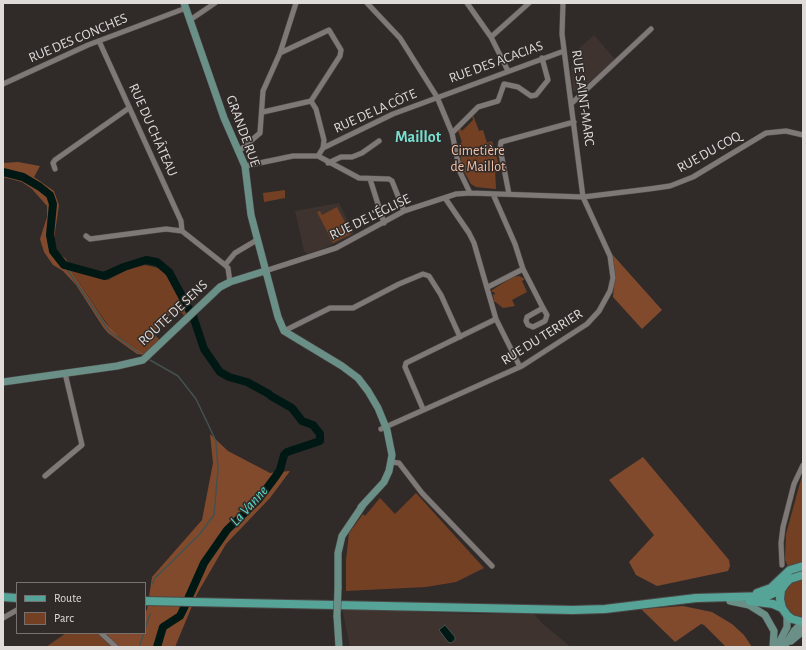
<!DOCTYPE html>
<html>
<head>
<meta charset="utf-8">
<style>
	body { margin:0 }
	#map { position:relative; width:806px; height:650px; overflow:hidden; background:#302b29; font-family:"Alegreya Sans",sans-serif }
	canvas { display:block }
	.frame { position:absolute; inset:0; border:4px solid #dedbd9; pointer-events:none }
	.legend { position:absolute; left:16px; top:582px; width:130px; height:52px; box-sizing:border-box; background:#302b29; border:1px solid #76716f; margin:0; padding:5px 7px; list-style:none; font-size:12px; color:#dedbd9 }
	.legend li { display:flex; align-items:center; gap:8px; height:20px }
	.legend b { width:20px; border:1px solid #76716f }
</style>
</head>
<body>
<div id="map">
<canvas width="806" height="650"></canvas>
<div class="frame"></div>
<ul class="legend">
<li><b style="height:5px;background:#56a498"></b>Route</li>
<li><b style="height:11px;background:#744024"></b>Parc</li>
</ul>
</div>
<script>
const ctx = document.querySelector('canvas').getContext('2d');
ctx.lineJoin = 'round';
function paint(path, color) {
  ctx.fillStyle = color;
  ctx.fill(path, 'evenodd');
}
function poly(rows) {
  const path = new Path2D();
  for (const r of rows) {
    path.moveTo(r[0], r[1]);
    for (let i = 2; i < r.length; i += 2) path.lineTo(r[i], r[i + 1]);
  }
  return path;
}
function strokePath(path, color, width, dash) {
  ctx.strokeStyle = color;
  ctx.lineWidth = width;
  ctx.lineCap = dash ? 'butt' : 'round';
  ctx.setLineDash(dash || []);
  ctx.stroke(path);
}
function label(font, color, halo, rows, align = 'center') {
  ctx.font = font + ' "Alegreya Sans",sans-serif';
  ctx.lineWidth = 3;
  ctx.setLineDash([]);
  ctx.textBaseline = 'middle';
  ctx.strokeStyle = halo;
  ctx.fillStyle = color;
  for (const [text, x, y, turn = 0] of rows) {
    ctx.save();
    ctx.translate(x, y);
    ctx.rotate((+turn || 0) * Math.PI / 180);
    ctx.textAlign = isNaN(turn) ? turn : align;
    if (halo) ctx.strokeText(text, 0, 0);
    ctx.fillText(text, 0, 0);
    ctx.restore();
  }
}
paint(poly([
	[594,35,615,59,578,93,573,91,571,67,575,61,572,55],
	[339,203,354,234,325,248,307,254,304,251,295,211],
	[342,608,466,614,534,614,543,624,571,647,350,647]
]), '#3e332e');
paint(poly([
	[473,115,479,131,483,130,487,143,492,141,499,165,495,167,496,189,476,187,471,184,461,166,460,144,462,142,458,131,459,126,462,131,473,120,472,116],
	[285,190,285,198,264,202,263,193],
	[337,207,351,234,333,243,317,212,320,211,322,215],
	[145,265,158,268,167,276,187,315,185,317,182,313,174,311,153,333,160,340,146,355,115,334,103,318,69,268,108,280,130,268],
	[519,276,525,279,522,281,527,292,512,300,515,306,503,308,494,301,493,295,495,294,494,292,492,292,492,290,513,277],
	[803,472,803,563,789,569,785,560,786,534],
	[416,493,484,568,456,582,426,587,346,591,346,560,349,533,363,514,365,516,380,498,395,514],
	[803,578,803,619,793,616,784,606,783,592,792,581],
	[66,633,99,633,113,647,46,647]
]), '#744024');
paint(poly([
	[18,162,40,166,34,177,54,191,59,205,54,239,57,252,66,259,69,268,105,322,119,337,146,355,137,354,108,333,103,327,76,285,63,271,53,265,44,252,40,239,47,217,47,206,32,189,22,182,3,177,3,163],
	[612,254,662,310,642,329,613,297,614,285],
	[210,434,228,451,270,473,290,471,270,498,226,544,197,594,175,647,118,647,104,633,145,633,145,611,147,610,152,577,202,520,213,463],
	[643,457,729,560,730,566,728,571,657,586,636,575,629,562,654,535,609,480],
	[683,606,712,612,732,624,744,635,752,647,726,647,704,625,701,624,675,642,641,609]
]), '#814a2d');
const water = poly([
	[445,625,455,637,455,640,451,643,448,642,439,630,445,625]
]);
paint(water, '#001814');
strokePath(water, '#43524f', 1);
strokePath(poly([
	[64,265,109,331,139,353],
	[150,360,178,376,196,399,216,441,218,469,214,515,199,535,154,579,153,584],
	[145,629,150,614],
	[139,647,144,633]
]), '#43524f', 1.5);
strokePath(poly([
	[3,172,23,177,40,187,50,195,53,204,50,235,53,251,64,265,104,276,124,267,146,260,157,262,169,272,190,311],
	[193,316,204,349,220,372,229,377,247,382,269,394],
	[157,647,163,627,180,616,183,610,204,563,227,530,258,500,276,476,280,470,284,455,287,452,320,441,320,434,313,425,302,421,292,408,271,396]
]), '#001814', 8);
const street = poly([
	[367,3,400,38,437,97,452,133,460,172,470,193],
	[467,3,491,37,508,71],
	[190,20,215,3],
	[491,37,529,3],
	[99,41,181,221,182,231],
	[280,53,329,30,341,50,340,56,311,101],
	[3,84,88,45,186,8],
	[572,103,651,29],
	[263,112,311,101,316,109,324,140,323,148,318,156],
	[452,133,478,107,498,101,504,84,518,87,531,96,536,95,548,80,542,58],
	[323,148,393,114,564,51],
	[239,151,260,133,263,91,280,53,296,3],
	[328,163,341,157,352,157,362,153,379,141],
	[245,166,293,156,318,156,359,178,389,179,392,181,404,211],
	[55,169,53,163,55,160,129,108],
	[370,179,384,223],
	[493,194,515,244,523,269,543,308,527,317,526,321,528,325,533,327,545,321,547,315,543,308],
	[509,194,500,148,501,142,574,122],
	[445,198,469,233,474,243,496,319,520,367],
	[86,236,90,239,166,229,182,231,225,265,228,268,230,282],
	[225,265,235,253,257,240],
	[265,271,336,248,404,211,456,194,470,193,583,197,649,189,670,186,693,177,766,133,786,131,803,135],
	[488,287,523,269],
	[284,331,330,308,353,308,399,284,423,274,429,276,441,295,460,337],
	[423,409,405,367,406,363,496,319],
	[381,429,522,366,587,324,599,311,610,291,613,278,610,256,583,197,562,34,563,3],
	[391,462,399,463,422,493,492,566],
	[45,476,82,445,65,373],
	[782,565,781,543,783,527,794,484,803,465],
	[3,618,17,610],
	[101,633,116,647]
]);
const secondary = poly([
	[184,3,224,118,245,166,251,215,278,317,284,331,342,366,358,378,368,391,378,408,387,430,392,455,389,471,384,482,361,507],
	[3,382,117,366,143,360,220,287,230,282,265,271],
	[338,588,338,553,342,536,363,505],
	[730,601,749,605,765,615,774,631,773,647],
	[337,616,339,647],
	[791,641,803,631],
	[777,647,787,627,787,615],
	[784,647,794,631,803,622]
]);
const primary = poly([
	[803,575,790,579,785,584,781,590,780,599,782,608,787,615,792,619,803,622],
	[757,593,771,588,790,570,803,566],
	[3,597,17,598],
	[145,601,573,610,605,609,696,598,767,596,781,590],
	[750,601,773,604,782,608]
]);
strokePath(street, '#4b4846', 6);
strokePath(secondary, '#4b4846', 8);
strokePath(primary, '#4b4846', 10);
strokePath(street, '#7e7976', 5);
strokePath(secondary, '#6a8f87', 7);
strokePath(primary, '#56a498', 8);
const secondaryBridge = poly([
	[337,616,338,588]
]);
strokePath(secondaryBridge, '#4b4846', 8, []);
strokePath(secondaryBridge, '#6a8f87', 7);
label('14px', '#dedbd9', '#302b29', [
	["RUE DES CONCHES",78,38,-23],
	["RUE DES ACACIAS",496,62,-20],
	["RUE SAINT-MARC",583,98,82],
	["RUE DE LA CÔTE",375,111,-24],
	["RUE DU CHÂTEAU",153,130,66],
	["GRANDE RUE",243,131,70],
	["RUE DU COQ",709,152,-29],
	["RUE DE L'ÉGLISE",370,217,-26],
	["ROUTE DE SENS",173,313,-43],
	["RUE DU TERRIER",542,337,-32]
]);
label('14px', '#f5c1a7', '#302b29', [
	["Cimetière",478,151],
	["de Maillot",478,167]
]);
label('italic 15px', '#57d8c6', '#302b29', [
	["La Vanne",249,506,-48]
]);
label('bold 16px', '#77dfcf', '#302b29', [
	["Maillot",418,137]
]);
</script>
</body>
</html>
